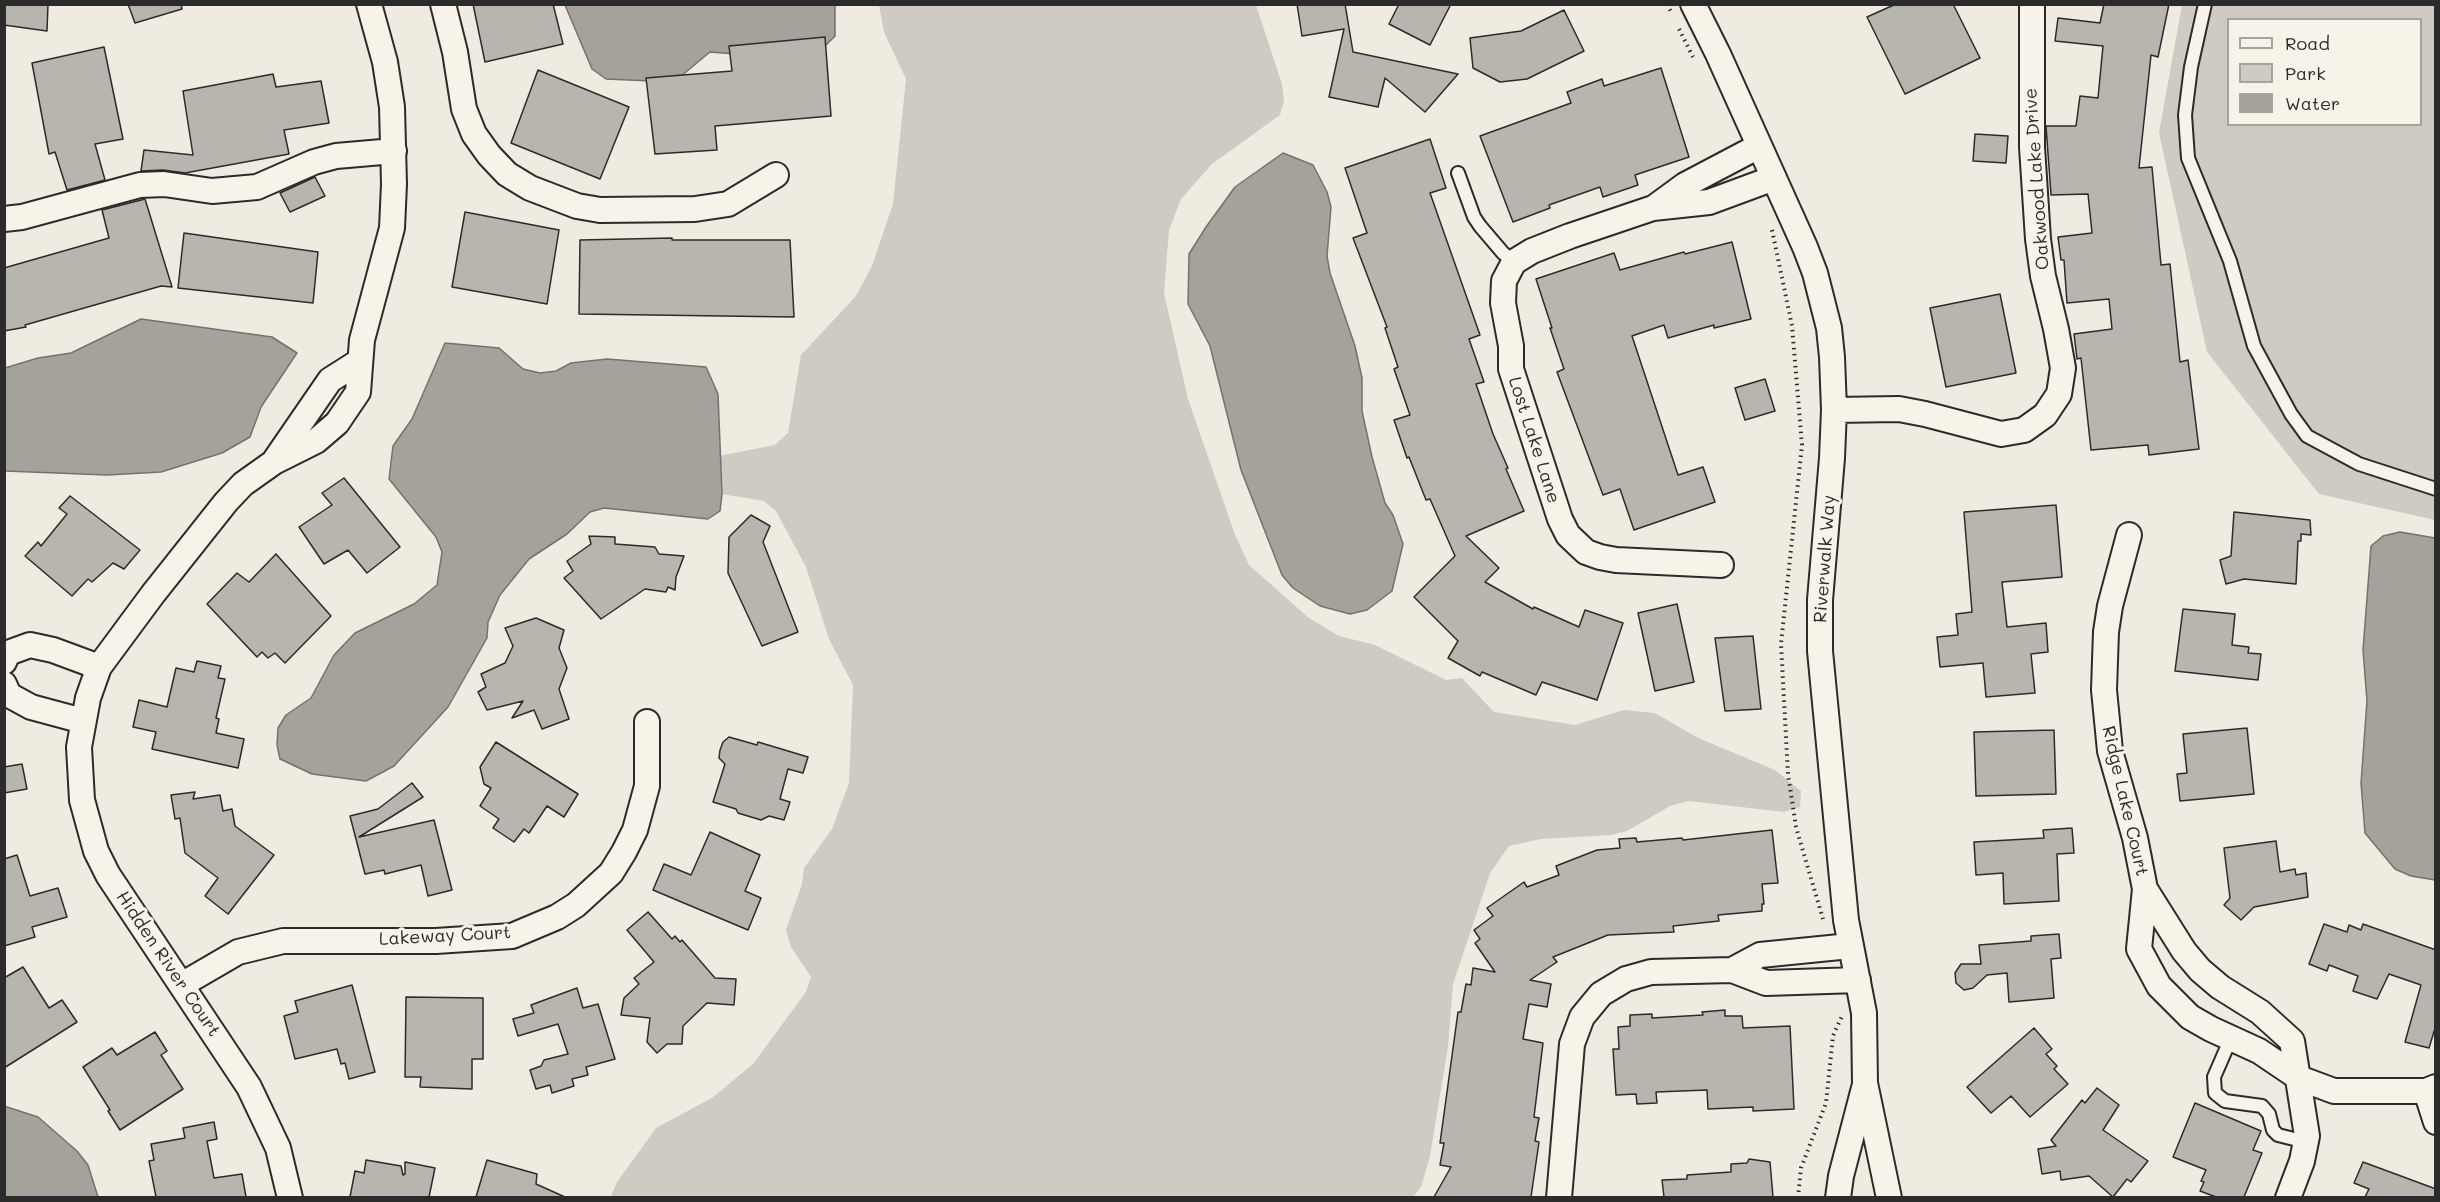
<!DOCTYPE html>
<html>
<head>
<meta charset="utf-8">
<style>
	body { margin:0 }
	#map { position:relative; width:2440px; height:1202px; overflow:hidden; background:#efebe0; font-family:Mali,sans-serif }
	canvas { display:block }
	.frame { position:absolute; inset:0; border:6px solid #2b2b2b; pointer-events:none }
	.legend { position:absolute; left:2227px; top:18px; width:195px; height:108px; box-sizing:border-box; background:#f7f3e8; border:2px solid #a5a39c; margin:0; padding:8px 10px; list-style:none; font-size:18px; color:#2b2b2b }
	.legend li { display:flex; align-items:center; gap:12px; height:30px }
	.legend b { width:30px; border:2px solid #a5a39c }
</style>
</head>
<body>
<div id="map">
<canvas width="2440" height="1202"></canvas>
<div class="frame"></div>
<ul class="legend">
<li><b style="height:8px;background:#f7f3e8"></b>Road</li>
<li><b style="height:16px;background:#cfcbc2"></b>Park</li>
<li><b style="height:16px;background:#a4a29a"></b>Water</li>
</ul>
</div>
<script>
const ctx = document.querySelector('canvas').getContext('2d');
ctx.lineJoin = 'round';
function paint(path, color) {
  ctx.fillStyle = color;
  ctx.fill(path, 'evenodd');
}
function poly(rows) {
  const path = new Path2D();
  for (const r of rows) {
    path.moveTo(r[0], r[1]);
    for (let i = 2; i < r.length; i += 2) path.lineTo(r[i], r[i + 1]);
  }
  return path;
}
function strokePath(path, color, width, dash) {
  ctx.strokeStyle = color;
  ctx.lineWidth = width;
  ctx.lineCap = dash ? 'butt' : 'round';
  ctx.setLineDash(dash || []);
  ctx.stroke(path);
}
function label(font, color, halo, rows, align = 'center') {
  ctx.font = font + ' Mali,sans-serif';
  ctx.lineWidth = 6;
  ctx.setLineDash([]);
  ctx.textBaseline = 'middle';
  ctx.strokeStyle = halo;
  ctx.fillStyle = color;
  for (const [text, x, y, turn = 0] of rows) {
    ctx.save();
    ctx.translate(x, y);
    ctx.rotate((+turn || 0) * Math.PI / 180);
    ctx.textAlign = isNaN(turn) ? turn : align;
    if (halo) ctx.strokeText(text, 0, 0);
    ctx.fillText(text, 0, 0);
    ctx.restore();
  }
}
paint(poly([
	[879,5,1256,5,1282,84,1284,100,1280,115,1212,164,1181,199,1169,230,1164,293,1188,399,1234,532,1249,565,1309,618,1339,636,1375,645,1446,680,1462,678,1494,712,1575,725,1624,710,1655,713,1698,738,1775,770,1801,791,1800,807,1784,812,1689,801,1670,806,1627,831,1611,835,1541,839,1509,846,1490,873,1453,984,1448,1047,1430,1156,1421,1187,1413,1197,610,1198,617,1182,656,1128,712,1098,753,1064,806,992,811,977,791,947,786,930,802,884,804,868,832,829,849,783,853,685,829,639,806,567,776,511,764,501,722,494,719,456,775,445,788,433,801,355,856,296,872,266,893,204,906,79,884,32],
	[2182,5,2435,5,2435,520,2319,494,2207,352,2159,133],
	[2228,20,2420,20,2420,124,2228,124]
]), '#cfcbc2');
const water = poly([
	[565,5,835,5,835,36,824,47,760,56,710,52,674,82,606,79,592,69,565,5],
	[1283,153,1313,165,1327,192,1331,207,1327,256,1330,273,1355,346,1362,378,1362,411,1372,457,1385,503,1393,515,1403,544,1392,591,1367,610,1350,614,1320,606,1293,588,1282,575,1241,470,1210,346,1188,304,1189,254,1206,227,1235,187,1283,153],
	[141,319,272,337,297,353,261,407,250,437,222,453,161,472,107,475,5,471,5,368,38,358,71,353,141,319],
	[445,343,499,348,523,369,540,373,556,371,571,363,607,359,706,367,718,394,722,494,720,511,708,519,604,508,590,512,567,534,529,559,500,595,488,622,487,638,448,707,394,766,366,781,312,774,280,759,277,745,278,728,286,715,311,698,334,655,355,633,414,604,437,585,442,552,436,537,389,479,393,446,412,419,445,343],
	[2400,532,2435,538,2435,880,2411,876,2395,869,2365,833,2361,783,2367,701,2363,650,2371,546,2383,536,2400,532],
	[4,1106,38,1117,77,1151,88,1165,98,1197,5,1197,4,1106]
]);
paint(water, '#a4a29a');
strokePath(water, '#74726e', 1.5);
const building = poly([
	[4,4,48,4,47,31,4,25,4,4],
	[128,4,181,4,182,9,135,23,128,4],
	[473,4,553,4,563,44,485,62,473,4],
	[1297,4,1345,4,1353,52,1458,74,1425,112,1385,78,1378,107,1329,97,1344,29,1302,36,1297,4],
	[1399,4,1451,4,1430,45,1389,24,1399,4],
	[1896,4,1953,4,1980,58,1905,94,1867,17,1896,4],
	[2104,4,2169,4,2158,57,2151,55,2139,168,2152,167,2161,265,2170,264,2180,362,2188,360,2199,449,2149,455,2148,445,2091,450,2081,358,2077,359,2074,334,2112,329,2109,299,2067,303,2064,260,2061,260,2058,237,2092,233,2088,194,2051,195,2046,126,2076,126,2080,96,2098,98,2103,46,2055,41,2058,18,2100,23,2104,4],
	[1564,10,1584,51,1527,79,1500,82,1473,68,1470,38,1521,31,1564,10],
	[825,37,831,116,715,126,717,150,655,154,646,78,732,71,729,46,825,37],
	[104,47,123,139,95,144,105,180,67,190,55,152,49,154,32,63,104,47],
	[1661,68,1689,157,1635,175,1638,185,1603,197,1600,187,1549,205,1550,208,1513,222,1480,136,1571,103,1567,92,1602,79,1604,86,1661,68],
	[538,70,629,107,600,179,511,143,538,70],
	[273,74,276,87,321,81,329,123,284,130,289,154,185,173,163,170,141,171,144,150,193,155,183,91,273,74],
	[1975,134,2008,136,2006,163,1973,161,1975,134],
	[1430,139,1446,188,1430,193,1480,335,1469,339,1484,382,1476,384,1493,434,1508,468,1506,469,1524,511,1466,536,1499,568,1485,582,1533,609,1534,607,1579,627,1585,610,1623,623,1597,700,1542,682,1536,695,1482,672,1480,676,1448,658,1458,641,1414,597,1455,556,1430,499,1426,500,1409,457,1407,458,1394,420,1410,415,1394,369,1398,367,1385,328,1387,327,1353,238,1367,233,1345,168,1430,139],
	[315,177,325,196,290,212,280,193,315,177],
	[145,199,172,287,161,286,25,325,26,327,4,331,4,268,109,238,102,210,145,199],
	[465,212,559,230,547,304,452,287,465,212],
	[184,233,318,252,313,303,178,288,184,233],
	[672,238,672,240,790,240,794,317,579,314,580,240,672,238],
	[1732,242,1751,319,1714,328,1714,325,1668,338,1664,325,1632,336,1678,475,1703,467,1715,502,1634,530,1620,489,1603,495,1557,372,1564,369,1550,328,1552,328,1536,279,1614,253,1620,270,1684,252,1685,254,1732,242],
	[2000,294,2016,373,1946,387,1930,308,2000,294],
	[1765,379,1775,411,1745,420,1735,388,1765,379],
	[344,478,400,547,367,573,348,550,324,564,299,527,332,505,322,493,344,478],
	[70,496,140,550,124,569,113,563,92,582,88,579,72,596,25,556,38,542,41,546,67,514,59,508,70,496],
	[2056,505,2062,577,2002,582,2007,627,2046,623,2048,652,2031,654,2035,693,1986,697,1983,663,1940,667,1937,637,1958,635,1956,614,1972,612,1964,512,2056,505],
	[2234,512,2310,520,2311,535,2301,534,2301,541,2298,541,2296,584,2244,579,2226,584,2220,560,2231,556,2234,512],
	[751,515,770,526,763,542,798,632,762,646,728,573,729,537,751,515],
	[589,536,615,537,615,544,655,547,659,554,684,556,676,577,675,590,668,587,666,592,645,589,601,619,564,578,573,571,567,561,591,544,589,536],
	[276,554,331,616,285,663,275,653,268,658,262,652,257,657,207,604,237,573,249,582,276,554],
	[1677,604,1694,682,1655,691,1638,613,1677,604],
	[2183,609,2235,614,2232,645,2249,647,2248,653,2261,654,2258,680,2175,671,2183,609],
	[536,618,564,630,559,648,567,668,559,689,569,719,542,729,534,710,512,718,523,701,487,710,478,692,486,687,481,674,505,663,513,646,505,628,536,618],
	[1753,636,1761,709,1725,711,1715,638,1753,636],
	[197,661,221,666,218,678,225,679,216,718,219,719,216,733,244,739,238,768,152,749,156,732,133,727,139,700,167,707,176,668,194,672,197,661],
	[2247,728,2254,794,2180,801,2177,774,2187,773,2183,734,2247,728],
	[2054,730,2056,794,1976,796,1974,732,2054,730],
	[729,737,757,745,758,742,808,757,803,773,788,769,780,799,790,802,784,820,769,816,761,820,738,813,736,809,713,802,725,764,719,758,720,750,723,742,729,737],
	[496,742,578,794,564,817,547,806,529,833,524,829,514,842,493,828,499,819,480,806,491,788,484,784,480,767,496,742],
	[22,764,27,789,4,793,4,767,22,764],
	[412,783,423,797,359,837,434,820,452,890,428,896,421,865,385,874,384,870,365,874,350,816,378,809,412,783],
	[195,792,193,799,220,795,223,811,232,809,235,826,274,855,228,914,205,896,218,878,185,853,180,818,175,819,171,795,195,792],
	[2072,828,2074,853,2057,854,2059,901,2004,904,2003,873,1976,875,1974,842,2044,838,2043,830,2072,828],
	[1772,830,1778,883,1762,884,1764,904,1762,904,1762,911,1718,915,1719,921,1673,926,1674,932,1608,935,1553,957,1557,962,1530,980,1551,984,1547,1007,1529,1004,1523,1039,1543,1043,1534,1117,1539,1118,1535,1141,1539,1142,1531,1197,1434,1197,1451,1167,1440,1165,1444,1143,1440,1143,1458,1012,1461,1012,1466,984,1471,985,1473,968,1495,972,1475,943,1480,939,1474,930,1493,916,1487,908,1524,882,1527,887,1559,875,1556,866,1597,850,1620,848,1619,839,1636,838,1637,842,1682,838,1683,840,1772,830],
	[710,832,760,855,745,891,761,898,748,930,653,890,664,864,691,875,710,832],
	[2276,841,2280,872,2295,869,2296,875,2306,873,2308,897,2254,907,2241,920,2224,905,2230,898,2224,848,2276,841],
	[17,855,30,896,58,888,67,917,32,927,35,937,4,946,4,859,17,855],
	[648,912,672,939,675,936,680,942,682,940,715,978,736,979,734,1005,707,1003,683,1026,682,1044,667,1044,657,1053,647,1042,650,1018,621,1015,624,998,639,984,634,978,654,962,627,930,648,912],
	[2324,924,2347,932,2349,925,2361,930,2363,924,2436,950,2436,1025,2429,1048,2405,1042,2421,985,2389,974,2377,999,2353,991,2358,976,2329,965,2327,971,2309,964,2324,924],
	[2059,934,2061,958,2051,959,2054,998,2009,1002,2007,973,1987,975,1973,988,1964,990,1956,983,1955,973,1961,964,1981,964,1979,945,2031,941,2031,936,2059,934],
	[23,967,49,1008,62,1000,77,1022,4,1068,4,978,23,967],
	[352,985,375,1072,349,1079,345,1063,341,1064,337,1049,295,1059,284,1016,298,1012,295,1001,352,985],
	[577,988,583,1008,598,1004,615,1059,586,1067,588,1075,572,1079,574,1086,552,1093,550,1085,536,1089,530,1070,541,1066,544,1060,568,1054,558,1024,518,1036,513,1019,534,1013,531,1005,577,988],
	[406,997,483,998,483,1059,472,1059,472,1089,420,1087,421,1077,405,1077,406,997],
	[1725,1010,1725,1016,1742,1016,1743,1028,1790,1026,1794,1109,1753,1111,1753,1107,1708,1109,1707,1090,1656,1092,1657,1103,1637,1104,1636,1094,1616,1095,1613,1049,1619,1049,1618,1027,1630,1026,1630,1015,1652,1014,1652,1018,1703,1015,1702,1012,1725,1010],
	[2034,1028,2052,1049,2046,1054,2057,1066,2054,1069,2068,1084,2030,1117,2011,1096,1991,1113,1967,1087,2034,1028],
	[155,1032,167,1051,161,1055,183,1089,120,1130,108,1111,110,1110,83,1067,112,1048,117,1055,155,1032],
	[2097,1088,2119,1105,2103,1130,2148,1161,2131,1182,2127,1179,2113,1197,2089,1176,2061,1180,2060,1171,2042,1174,2038,1149,2056,1146,2051,1140,2082,1100,2085,1103,2097,1088],
	[2195,1103,2261,1131,2253,1150,2262,1153,2244,1197,2216,1197,2200,1191,2204,1182,2201,1181,2206,1170,2173,1157,2195,1103],
	[214,1122,217,1139,207,1141,214,1178,242,1174,246,1197,156,1197,149,1161,154,1160,151,1144,185,1138,183,1128,214,1122],
	[1749,1159,1770,1162,1773,1197,1664,1197,1662,1180,1687,1179,1687,1175,1731,1172,1731,1164,1747,1163,1749,1159],
	[366,1160,401,1166,403,1175,405,1174,405,1162,435,1168,429,1197,350,1197,355,1171,364,1173,366,1160],
	[487,1160,537,1174,536,1184,565,1197,476,1197,487,1160],
	[2363,1162,2436,1189,2436,1197,2365,1197,2369,1189,2354,1183,2363,1162]
]);
paint(building, '#b8b5ae');
strokePath(building, '#2b2b2b', 1.5);
const lane = poly([
	[2205,4,2191,67,2185,115,2188,158,2230,261,2254,346,2291,414,2307,436,2359,464,2436,489],
	[1458,173,1474,217,1480,226,1503,253,1514,262],
	[2231,1038,2214,1077,2215,1093,2225,1101,2262,1106,2269,1114,2273,1130,2278,1135,2306,1142]
]);
const street = poly([
	[443,4,455,52,464,109,474,134,489,155,507,174,530,188,577,206,600,210,695,209,728,204,776,175],
	[1693,4,1718,54,1805,247,1815,273,1829,328,1832,357,1834,410,1832,458,1820,600,1820,651,1846,920,1864,1013,1865,1083,1889,1198],
	[1655,207,1685,185,1759,146],
	[4,219,22,217,140,185,164,184,212,191,257,187,314,162,336,156,394,151],
	[1834,410,1899,409,1925,414,2001,434,2024,430,2045,415,2059,394,2063,368,2056,329,2043,276,2038,239,2032,147,2032,4],
	[275,460,330,380,360,361],
	[2129,535,2110,606,2106,632,2104,690,2110,751,2135,838,2145,889,2184,951,2200,970,2220,987,2260,1012,2292,1041,2307,1136,2302,1161,2288,1198],
	[1721,565,1616,560,1600,557,1586,552,1568,535,1560,519,1511,369,1511,346,1503,303,1504,281,1514,262,1532,251,1570,236,1653,208,1709,202,1774,178],
	[4,662,8,653,30,645,53,650,99,667],
	[4,684,9,695,31,707,83,721],
	[2145,889,2139,949,2159,986,2190,1017,2211,1029,2259,1051,2299,1078,2334,1091,2426,1091],
	[1732,970,1760,955,1850,946],
	[183,984,238,952,283,941,436,941,512,936,557,917,576,905,611,873,624,852,635,830,647,786,647,722],
	[2436,1087,2426,1091,2436,1122],
	[290,1198,278,1148,249,1087,108,875,96,851,82,800,79,747,88,698,99,667,153,594,226,502,243,484,274,462,316,441,337,423,358,392,362,340,392,228,394,184,392,107,385,62,369,4],
	[1559,1198,1572,1044,1582,1017,1601,994,1626,979,1651,972,1732,970,1766,983,1858,980],
	[1838,1198,1841,1176,1864,1088]
]);
strokePath(lane, '#2b2b2b', 16);
strokePath(street, '#2b2b2b', 28);
strokePath(poly([
	[1667,4,1672,14],
	[1679,29,1693,57],
	[1772,230,1792,326,1802,445,1781,644,1788,774,1796,827,1823,919],
	[1798,1198,1801,1168,1826,1103,1833,1036,1842,1016]
]), '#2b2b2b', 4, [1.5, 4.5]);
strokePath(lane, '#f7f3e8', 12);
strokePath(street, '#f7f3e8', 24);
label('18px', '#2b2b2b', '#f7f3e8', [
	["Oakwood Lake Drive",2037,179,-94],
	["Lost Lake Lane",1534,440,72],
	["Riverwalk Way",1825,559,-86],
	["Ridge Lake Court",2125,801,77],
	["Lakeway Court",445,936,-3],
	["Hidden River Court",168,964,56]
]);
</script>
</body>
</html>
